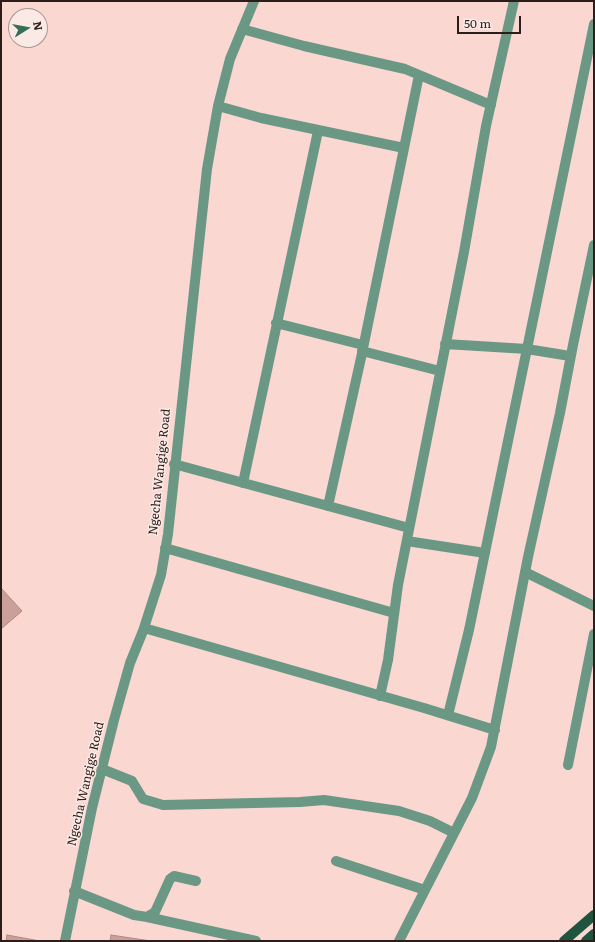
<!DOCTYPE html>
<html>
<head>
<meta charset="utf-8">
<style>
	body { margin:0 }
	#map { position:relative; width:595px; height:942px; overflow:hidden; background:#fad8d1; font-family:Literata,serif }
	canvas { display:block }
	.frame { position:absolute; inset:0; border:2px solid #2c1d1a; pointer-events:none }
	.north { position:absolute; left:8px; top:8px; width:40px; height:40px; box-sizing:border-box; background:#fbe9e6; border:1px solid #a89794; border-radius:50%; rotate:79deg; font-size:11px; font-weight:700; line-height:16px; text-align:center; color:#2c1d1a }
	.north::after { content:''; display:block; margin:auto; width:14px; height:18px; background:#366f58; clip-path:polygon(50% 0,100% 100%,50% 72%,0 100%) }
	.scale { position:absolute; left:457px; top:16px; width:64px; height:18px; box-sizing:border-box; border:2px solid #2c1d1a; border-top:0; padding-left:5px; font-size:12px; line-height:14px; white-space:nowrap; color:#2c1d1a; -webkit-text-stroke:3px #fbe9e6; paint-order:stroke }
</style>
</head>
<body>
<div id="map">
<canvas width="595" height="942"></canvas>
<div class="frame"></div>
<div class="north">N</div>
<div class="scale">50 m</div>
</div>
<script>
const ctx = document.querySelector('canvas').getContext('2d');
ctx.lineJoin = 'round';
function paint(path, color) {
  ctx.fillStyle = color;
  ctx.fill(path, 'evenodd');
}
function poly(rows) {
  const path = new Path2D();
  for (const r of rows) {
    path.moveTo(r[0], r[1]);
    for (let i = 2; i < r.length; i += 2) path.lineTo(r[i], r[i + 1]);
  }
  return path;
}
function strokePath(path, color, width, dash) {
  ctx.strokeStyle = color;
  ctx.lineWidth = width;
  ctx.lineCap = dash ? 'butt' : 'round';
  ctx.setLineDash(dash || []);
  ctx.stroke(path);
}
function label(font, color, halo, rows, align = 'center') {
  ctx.font = font + ' Literata,serif';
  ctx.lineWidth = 3;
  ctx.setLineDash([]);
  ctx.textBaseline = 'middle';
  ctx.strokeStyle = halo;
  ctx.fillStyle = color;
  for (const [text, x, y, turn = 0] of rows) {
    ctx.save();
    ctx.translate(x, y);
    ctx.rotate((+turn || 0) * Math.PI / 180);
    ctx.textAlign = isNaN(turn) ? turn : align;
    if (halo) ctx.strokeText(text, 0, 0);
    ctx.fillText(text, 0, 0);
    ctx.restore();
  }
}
const building = poly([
	[1,588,22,611,1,629,1,588],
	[7,935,40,941,6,941,7,935],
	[111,935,151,941,110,941,111,935]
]);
paint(building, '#c9a199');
strokePath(building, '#b18982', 1);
strokePath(poly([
	[242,29,304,46,405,69,491,105],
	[218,106,261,118,404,148],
	[276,323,363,345],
	[445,344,527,349,570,356],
	[362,351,440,371],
	[174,464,409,528],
	[243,483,318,131],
	[328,506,361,358,419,75],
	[407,541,485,553],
	[165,548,394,613],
	[525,572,594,606],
	[144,628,424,708,495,730],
	[380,696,388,660,398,585,464,252,486,126,514,1],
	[448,715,469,630,594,24],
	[568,765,594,634],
	[102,769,132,781,143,799,163,805,300,802,324,800,399,811,430,821,454,833],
	[336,861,425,890],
	[74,891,134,915,147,917,155,912,170,879,174,876,196,881],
	[147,917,256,941],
	[65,941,92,808,114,720,130,663,143,631,161,575,168,534,207,169,218,106,230,59,254,1],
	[399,941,472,798,491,747,528,557,560,413,573,345,594,245]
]), '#6b9884', 10);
strokePath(poly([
	[564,941,594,915],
	[586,941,594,934]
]), '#1f543f', 10);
label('12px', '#2c1d1a', '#fbe9e6', [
	["Ngecha Wangige Road",160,472,-84],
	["Ngecha Wangige Road",86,784,-77]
]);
</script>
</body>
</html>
